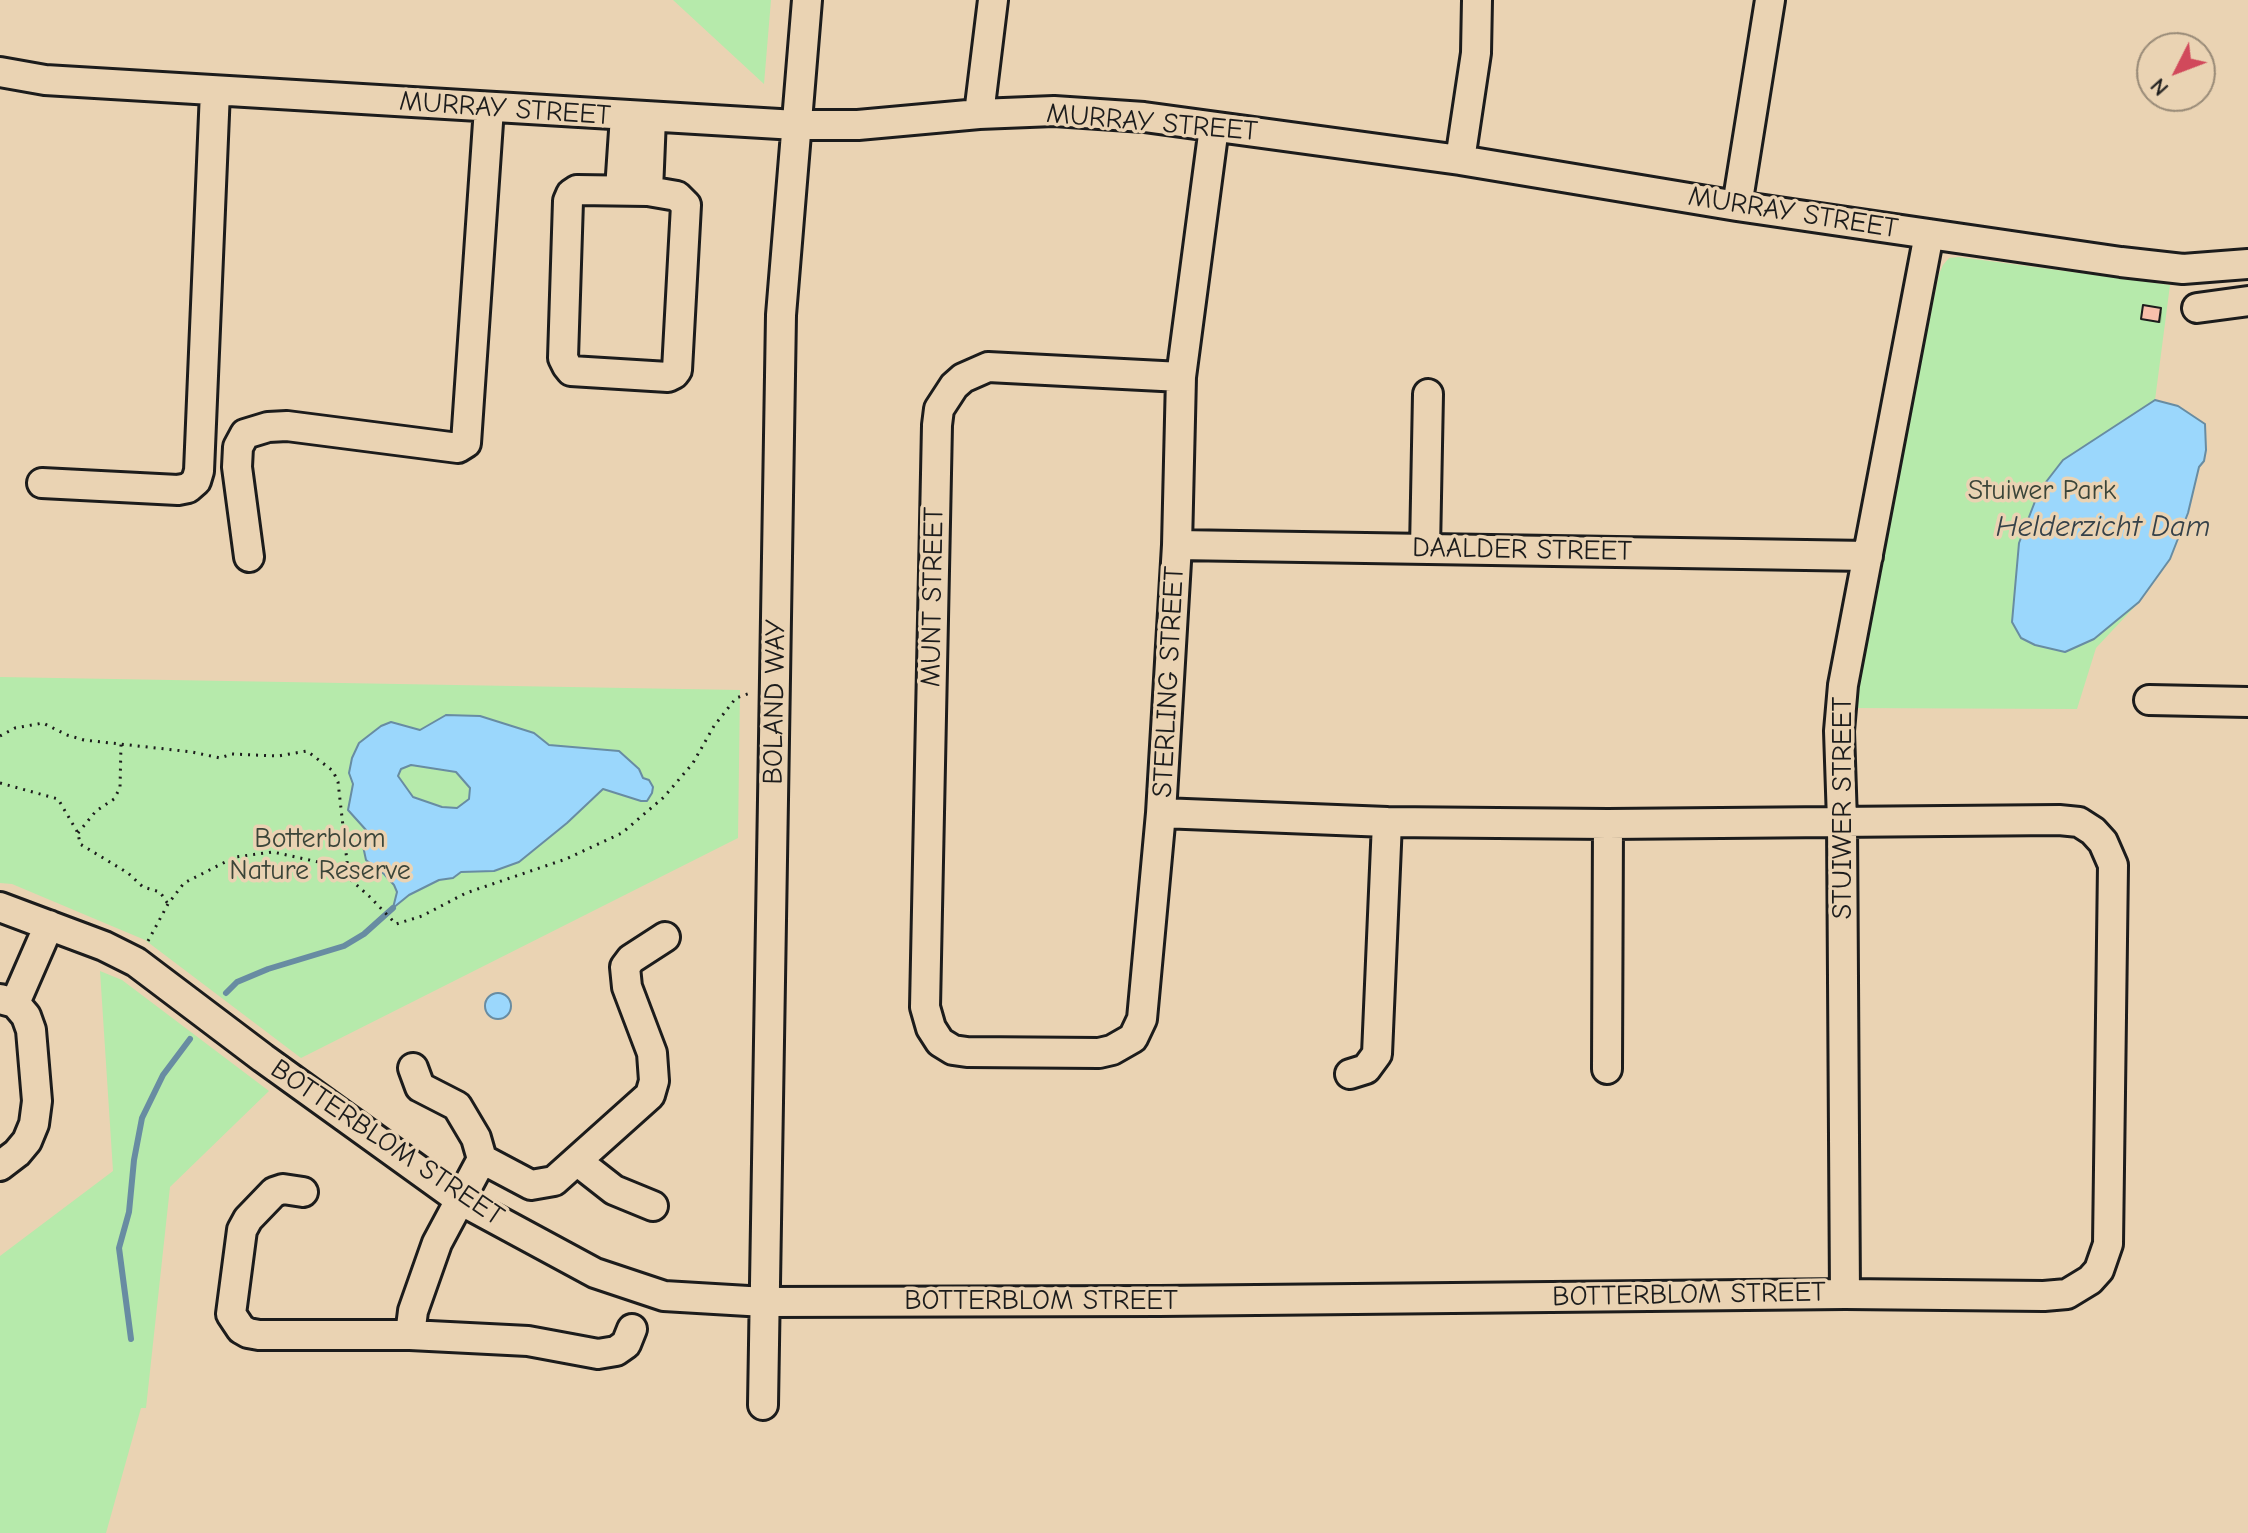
<!DOCTYPE html>
<html>
<head>
<meta charset="utf-8">
<style>
	body { margin:0 }
	#map { position:relative; width:2248px; height:1533px; overflow:hidden; background:#ead3b3; font-family:"Comic Neue",sans-serif }
	canvas { display:block }
	.north { position:absolute; left:2136px; top:32px; width:80px; height:80px; box-sizing:border-box; background:#ead3b3; border:2px solid #988a77; border-radius:50%; rotate:228deg; font-size:22px; font-weight:700; line-height:32px; text-align:center; color:#1c1c1c }
	.north::after { content:''; display:block; margin:auto; width:28px; height:36px; background:#d1495b; clip-path:polygon(50% 0,100% 100%,50% 72%,0 100%) }
</style>
</head>
<body>
<div id="map">
<canvas width="2248" height="1533"></canvas>
<div class="north">N</div>
</div>
<script>
const ctx = document.querySelector('canvas').getContext('2d');
ctx.lineJoin = 'round';
function paint(path, color) {
  ctx.fillStyle = color;
  ctx.fill(path, 'evenodd');
}
function poly(rows) {
  const path = new Path2D();
  for (const r of rows) {
    if (r.length === 3) {
      path.moveTo(r[0] + r[2], r[1]);
      path.arc(r[0], r[1], r[2], 0, 2 * Math.PI);
      continue;
    }
    path.moveTo(r[0], r[1]);
    for (let i = 2; i < r.length; i += 2) path.lineTo(r[i], r[i + 1]);
  }
  return path;
}
function strokePath(path, color, width, dash) {
  ctx.strokeStyle = color;
  ctx.lineWidth = width;
  ctx.lineCap = dash ? 'butt' : 'round';
  ctx.setLineDash(dash || []);
  ctx.stroke(path);
}
function label(font, color, halo, rows, align = 'center') {
  ctx.font = font + ' "Comic Neue",sans-serif';
  ctx.lineWidth = 7;
  ctx.setLineDash([]);
  ctx.textBaseline = 'middle';
  ctx.strokeStyle = halo;
  ctx.fillStyle = color;
  for (const [text, x, y, turn = 0] of rows) {
    ctx.save();
    ctx.translate(x, y);
    ctx.rotate((+turn || 0) * Math.PI / 180);
    ctx.textAlign = isNaN(turn) ? turn : align;
    if (halo) ctx.strokeText(text, 0, 0);
    ctx.fillText(text, 0, 0);
    ctx.restore();
  }
}
paint(poly([
	[673,0,771,0,764,84],
	[1959,257,2170,285,2155,400,2178,406,2205,424,2206,450,2204,461,2199,467,2188,513,2170,559,2139,602,2096,648,2077,709,1850,708,1939,274,1943,265,1949,258],
	[0,677,740,690,738,838,301,1058,145,940,12,884,0,883],
	[100,971,122,980,269,1091,170,1187,146,1408,141,1408,106,1533,0,1533,0,1256,113,1171]
]), '#b6eaab');
const water = poly([
	[2155,400,2178,406,2205,424,2206,450,2204,461,2199,467,2188,513,2170,559,2139,602,2094,639,2065,652,2035,645,2021,638,2012,622,2019,543,2039,491,2063,460,2155,400],
	[446,715,480,716,534,733,549,745,619,751,639,769,643,778,649,780,653,787,652,793,647,801,641,801,603,789,567,823,519,862,494,871,461,872,453,878,439,880,409,895,393,908,397,892,394,885,384,874,366,860,363,846,367,845,369,838,366,830,348,810,353,784,349,773,352,758,359,743,381,726,391,722,420,730,446,715],
	[411,765,456,772,470,788,469,799,457,808,442,807,413,797,398,776,401,769,411,765],
	[498,1006,13]
]);
paint(water, '#9bd7fc');
strokePath(water, '#688ca2', 2);
paint(poly([
	[2160,310,2162,312,2161,323,2143,318]
]), '#0003');
strokePath(poly([
	[226,993,237,982,268,969,344,946,364,934,393,908],
	[131,1339,119,1248,129,1212,134,1160,142,1118,163,1075,190,1039]
]), '#688ca2', 6);
const building = poly([
	[2143,305,2161,308,2159,322,2141,319,2143,305]
]);
paint(building, '#f7bfab');
strokePath(building, '#1c1c1c', 2);
const minor = poly([
	[0,72,45,80,796,125,858,125,979,114,1054,111,1144,117,1460,160,1737,206,2121,262,2183,269,2248,264],
	[979,114,993,0],
	[1460,160,1476,53,1477,0],
	[577,190,648,191,677,196,686,205,677,370,674,374,668,377,571,371,567,366,563,358,568,201,571,194,577,190],
	[620,190,625,116],
	[648,191,651,118],
	[1737,206,1770,0],
	[2197,308,2248,301],
	[1181,377,988,367,963,378,954,386,939,409,937,425,925,1007,931,1028,940,1042,953,1050,967,1052,1099,1053,1112,1050,1133,1038,1142,1019,1161,813,1177,545,1181,377,1214,127],
	[42,483,178,490,188,488,196,481,199,471,215,91],
	[1177,545,1868,556],
	[1425,549,1428,394],
	[249,557,237,467,238,447,245,434,268,427,287,426,458,448,466,443,489,108],
	[2149,700,2248,702],
	[0,907,104,946,136,962,263,1058,460,1200,595,1273,664,1296,765,1302,1159,1301,1845,1294,2044,1296,2067,1294,2090,1280,2099,1270,2108,1244,2113,865,2103,842,2093,831,2079,822,2059,820,1608,824,1387,822,1161,813],
	[0,999,15,1003,26,1016,31,1030,37,1101,34,1124,27,1141,17,1153,0,1166],
	[15,1003,49,925],
	[413,1068,420,1087,457,1106,476,1138,482,1159],
	[1607,1069,1608,824],
	[1350,1074,1366,1069,1377,1054,1387,822],
	[577,1161,614,1190,653,1206],
	[303,1192,283,1189,274,1192,248,1219,242,1230,231,1314,241,1329,248,1333,259,1335,410,1335,528,1341,598,1354,616,1351,626,1344,632,1329],
	[1845,1294,1842,821,1839,731,1843,685,1929,234],
	[410,1335,413,1311,437,1243,482,1159,531,1185,554,1181,650,1095,654,1081,652,1053,627,987,625,967,631,959,665,937],
	[763,1405,781,315,807,0]
]);
strokePath(minor, '#1c1c1c', 34);
strokePath(poly([
	[0,736,15,728,43,723,67,735,84,740,192,752,220,758,232,754,278,756,307,751,333,771,338,782,349,879],
	[0,783,58,799,78,833,80,844,128,873,143,887,160,892,168,904],
	[78,833,96,811,114,799,120,788,121,744],
	[148,941,168,904,184,883,235,857,273,852,323,863,342,872,370,897,396,924,422,916,466,893,566,859,622,833,664,797,693,763,714,726,736,698,753,692]
]), '#1c1c1c', 3, [2, 6]);
strokePath(minor, '#ead3b3', 28);
label('28px', '#1c1c1c', '#ead3b3', [
	["MURRAY STREET",505,109,4],
	["MURRAY STREET",1152,123,5],
	["MURRAY STREET",1793,213,9],
	["DAALDER STREET",1522,550,1],
	["MUNT STREET",933,597,-89],
	["STERLING STREET",1169,682,-87],
	["BOLAND WAY",775,702,-89],
	["STUIWER STREET",1843,808,-90],
	["BOTTERBLOM STREET",387,1143,34],
	["BOTTERBLOM STREET",1689,1295,-1],
	["BOTTERBLOM STREET",1041,1301]
]);
label('28px', '#3b4539', '#ead3b3', [
	["Stuiwer Park",2042,491],
	["Botterblom",320,839],
	["Nature Reserve",320,871]
]);
label('italic 30px', '#354149', '#ead3b3', [
	["Helderzicht Dam",2103,528]
]);
</script>
</body>
</html>
